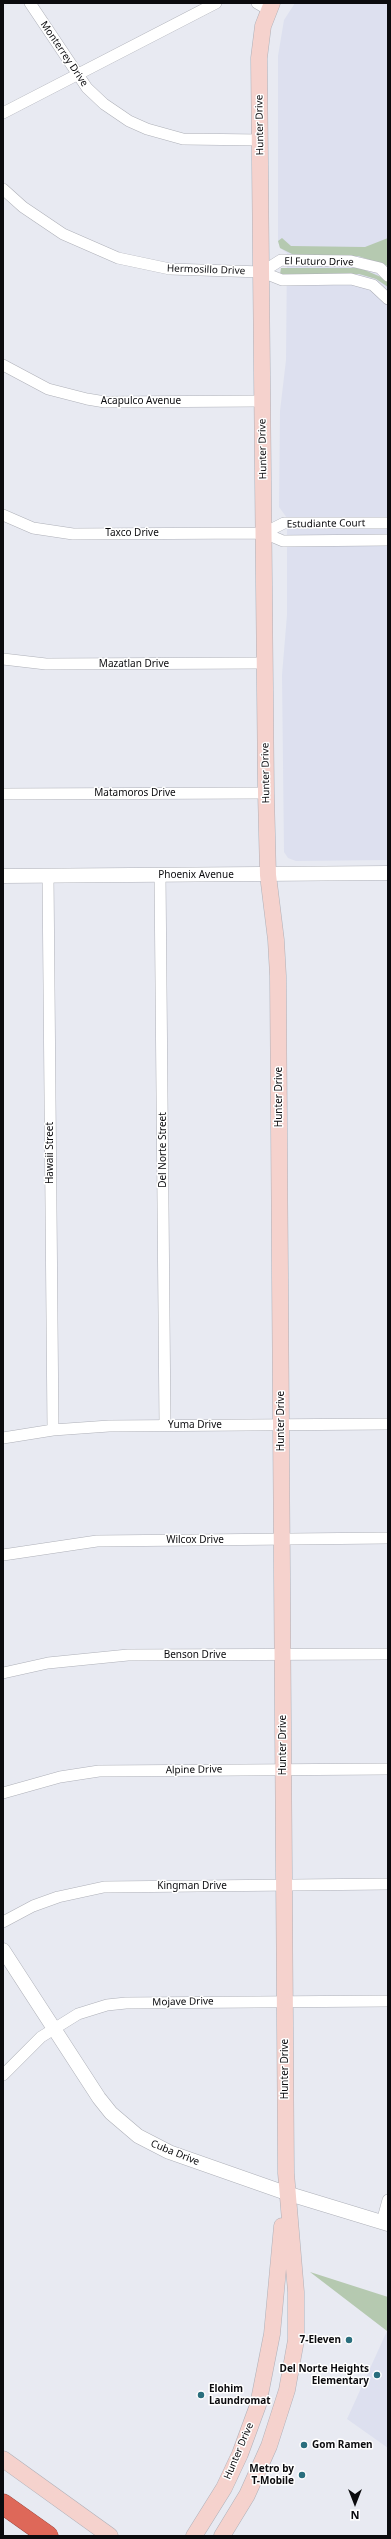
<!DOCTYPE html>
<html>
<head>
<meta charset="utf-8">
<style>
	body { margin:0 }
	#map { position:relative; width:391px; height:2539px; overflow:hidden; background:#e8eaf2; font-family:"Noto Sans",sans-serif }
	canvas { display:block }
	.frame { position:absolute; inset:0; border:4px solid #0b0b0e; pointer-events:none }
	.north { position:absolute; left:335px; top:2483px; width:40px; height:40px; -webkit-text-stroke:3px #fff; paint-order:stroke; rotate:180deg; font-size:11px; font-weight:700; line-height:16px; text-align:center; color:#0b0b0e }
	.north::after { content:''; display:block; margin:auto; width:14px; height:18px; background:#0b0b0e; clip-path:polygon(50% 0,100% 100%,50% 72%,0 100%) }
</style>
</head>
<body>
<div id="map">
<canvas width="391" height="2539"></canvas>
<div class="frame"></div>
<div class="north">N</div>
</div>
<script>
const ctx = document.querySelector('canvas').getContext('2d');
ctx.lineJoin = 'round';
function paint(path, color) {
  ctx.fillStyle = color;
  ctx.fill(path, 'evenodd');
}
function poly(rows) {
  const path = new Path2D();
  for (const r of rows) {
    path.moveTo(r[0], r[1]);
    for (let i = 2; i < r.length; i += 2) path.lineTo(r[i], r[i + 1]);
  }
  return path;
}
function strokePath(path, color, width, dash) {
  ctx.strokeStyle = color;
  ctx.lineWidth = width;
  ctx.lineCap = dash ? 'butt' : 'round';
  ctx.setLineDash(dash || []);
  ctx.stroke(path);
}
function label(font, color, halo, rows, align = 'center') {
  ctx.font = font + ' "Noto Sans",sans-serif';
  ctx.lineWidth = 3;
  ctx.setLineDash([]);
  ctx.textBaseline = 'middle';
  ctx.strokeStyle = halo;
  ctx.fillStyle = color;
  for (const [text, x, y, turn = 0] of rows) {
    ctx.save();
    ctx.translate(x, y);
    ctx.rotate((+turn || 0) * Math.PI / 180);
    ctx.textAlign = isNaN(turn) ? turn : align;
    if (halo) ctx.strokeText(text, 0, 0);
    ctx.fillText(text, 0, 0);
    ctx.restore();
  }
}
paint(poly([
	[295,3,388,3,388,860,296,861,288,858,284,852,282,675,287,615,287,518,279,507,280,411,286,360,287,253,280,248,278,241,278,56,284,20],
	[387,2331,388,2331,388,2448,347,2419]
]), '#dde0ef');
paint(poly([
	[282,238,291,246,365,247,388,238,388,266,358,256,296,256,280,248,278,241],
	[281,268,360,268,388,280,388,287,376,279,359,274,280,274],
	[310,2272,388,2297,388,2331,387,2331]
]), '#b5c9b0');
const minor = poly([
	[30,3,87,88,104,104,129,121,147,129,183,139,260,140],
	[257,3,269,10],
	[3,113,216,3],
	[3,189,23,207,63,234,118,258,170,269,262,272,282,280,351,279,373,285,388,299],
	[262,272,281,260,351,261,380,268,388,276],
	[3,365,48,389,87,399,105,402,262,401],
	[3,515,33,528,73,534,264,533,283,541,388,540],
	[264,533,284,523,388,523],
	[3,659,46,664,265,663],
	[3,794,266,793],
	[160,874,165,1425],
	[48,875,53,1430],
	[3,1438,53,1430,109,1426,388,1424],
	[3,1555,97,1541,388,1538],
	[3,1673,48,1663,128,1655,388,1654],
	[3,1793,60,1777,99,1771,388,1769],
	[3,1922,33,1906,58,1897,104,1887,388,1884],
	[3,2075,41,2037,78,2014,107,2005,126,2003,388,2001],
	[382,2222,388,2200]
]);
const tertiary = poly([
	[3,876,388,873],
	[3,1950,99,2098,111,2113,138,2136,169,2152,286,2193,388,2224]
]);
const secondary = poly([
	[3,2459,110,2536],
	[194,2536,224,2488,240,2454,258,2405,272,2334,282,2226],
	[222,2536,247,2495,269,2446,287,2390,296,2340,296,2292,286,2173,278,976,276,940,268,875,266,793,259,58,263,26,272,3]
]);
const motorway = poly([
	[3,2504,48,2536]
]);
strokePath(minor, '#aeb0b8', 12);
strokePath(tertiary, '#aeb0b8', 15);
strokePath(secondary, '#aeb0b8', 17);
strokePath(motorway, '#94473f', 21);
strokePath(minor, '#fff', 11);
strokePath(tertiary, '#fff', 14);
strokePath(secondary, '#f5d2cd', 16);
strokePath(motorway, '#de6859', 20);
for (const [x, y, r, color] of [
	[349,2340,4,"#296e7d"],
	[377,2375,4,"#296e7d"],
	[201,2395,4,"#296e7d"],
	[304,2445,4,"#296e7d"],
	[302,2475,4,"#296e7d"]
]) {
  const dot = new Path2D();
  dot.arc(x, y, r, 0, 2 * Math.PI);
  ctx.fillStyle = color;
  ctx.fill(dot);
  strokePath(dot, '#fff', 1.5);
}
label('10px', '#0b0b0e', '#fff', [
	["Monterrey Drive",64,54,56],
	["Hunter Drive",260,125,-91],
	["El Futuro Drive",319,262,1],
	["Hermosillo Drive",206,270,2],
	["Acapulco Avenue",141,401],
	["Hunter Drive",263,449,-91],
	["Estudiante Court",326,524,-1],
	["Taxco Drive",132,533],
	["Mazatlan Drive",134,664],
	["Hunter Drive",266,773,-91],
	["Matamoros Drive",135,793],
	["Phoenix Avenue",196,875],
	["Hunter Drive",279,1097,-90],
	["Del Norte Street",163,1150,-90],
	["Hawaii Street",50,1153,-90],
	["Hunter Drive",281,1421,-90],
	["Yuma Drive",195,1425],
	["Wilcox Drive",195,1540],
	["Benson Drive",195,1655],
	["Hunter Drive",283,1745,-90],
	["Alpine Drive",194,1770,-1],
	["Kingman Drive",192,1886],
	["Mojave Drive",183,2002,-1],
	["Hunter Drive",285,2069,-90],
	["Cuba Drive",175,2153,22],
	["Hunter Drive",239,2451,-67]
]);
label('bold 10px', '#0b0b0e', '#fff', [
	["7-Eleven",341,2340],
	["Del Norte Heights",369,2369],
	["Elementary",369,2381],
	["Elohim",209,2389,"left"],
	["Laundromat",209,2401,"left"],
	["Gom Ramen",312,2445,"left"],
	["Metro by",294,2469],
	["T-Mobile",294,2481]
], 'right');
</script>
</body>
</html>
